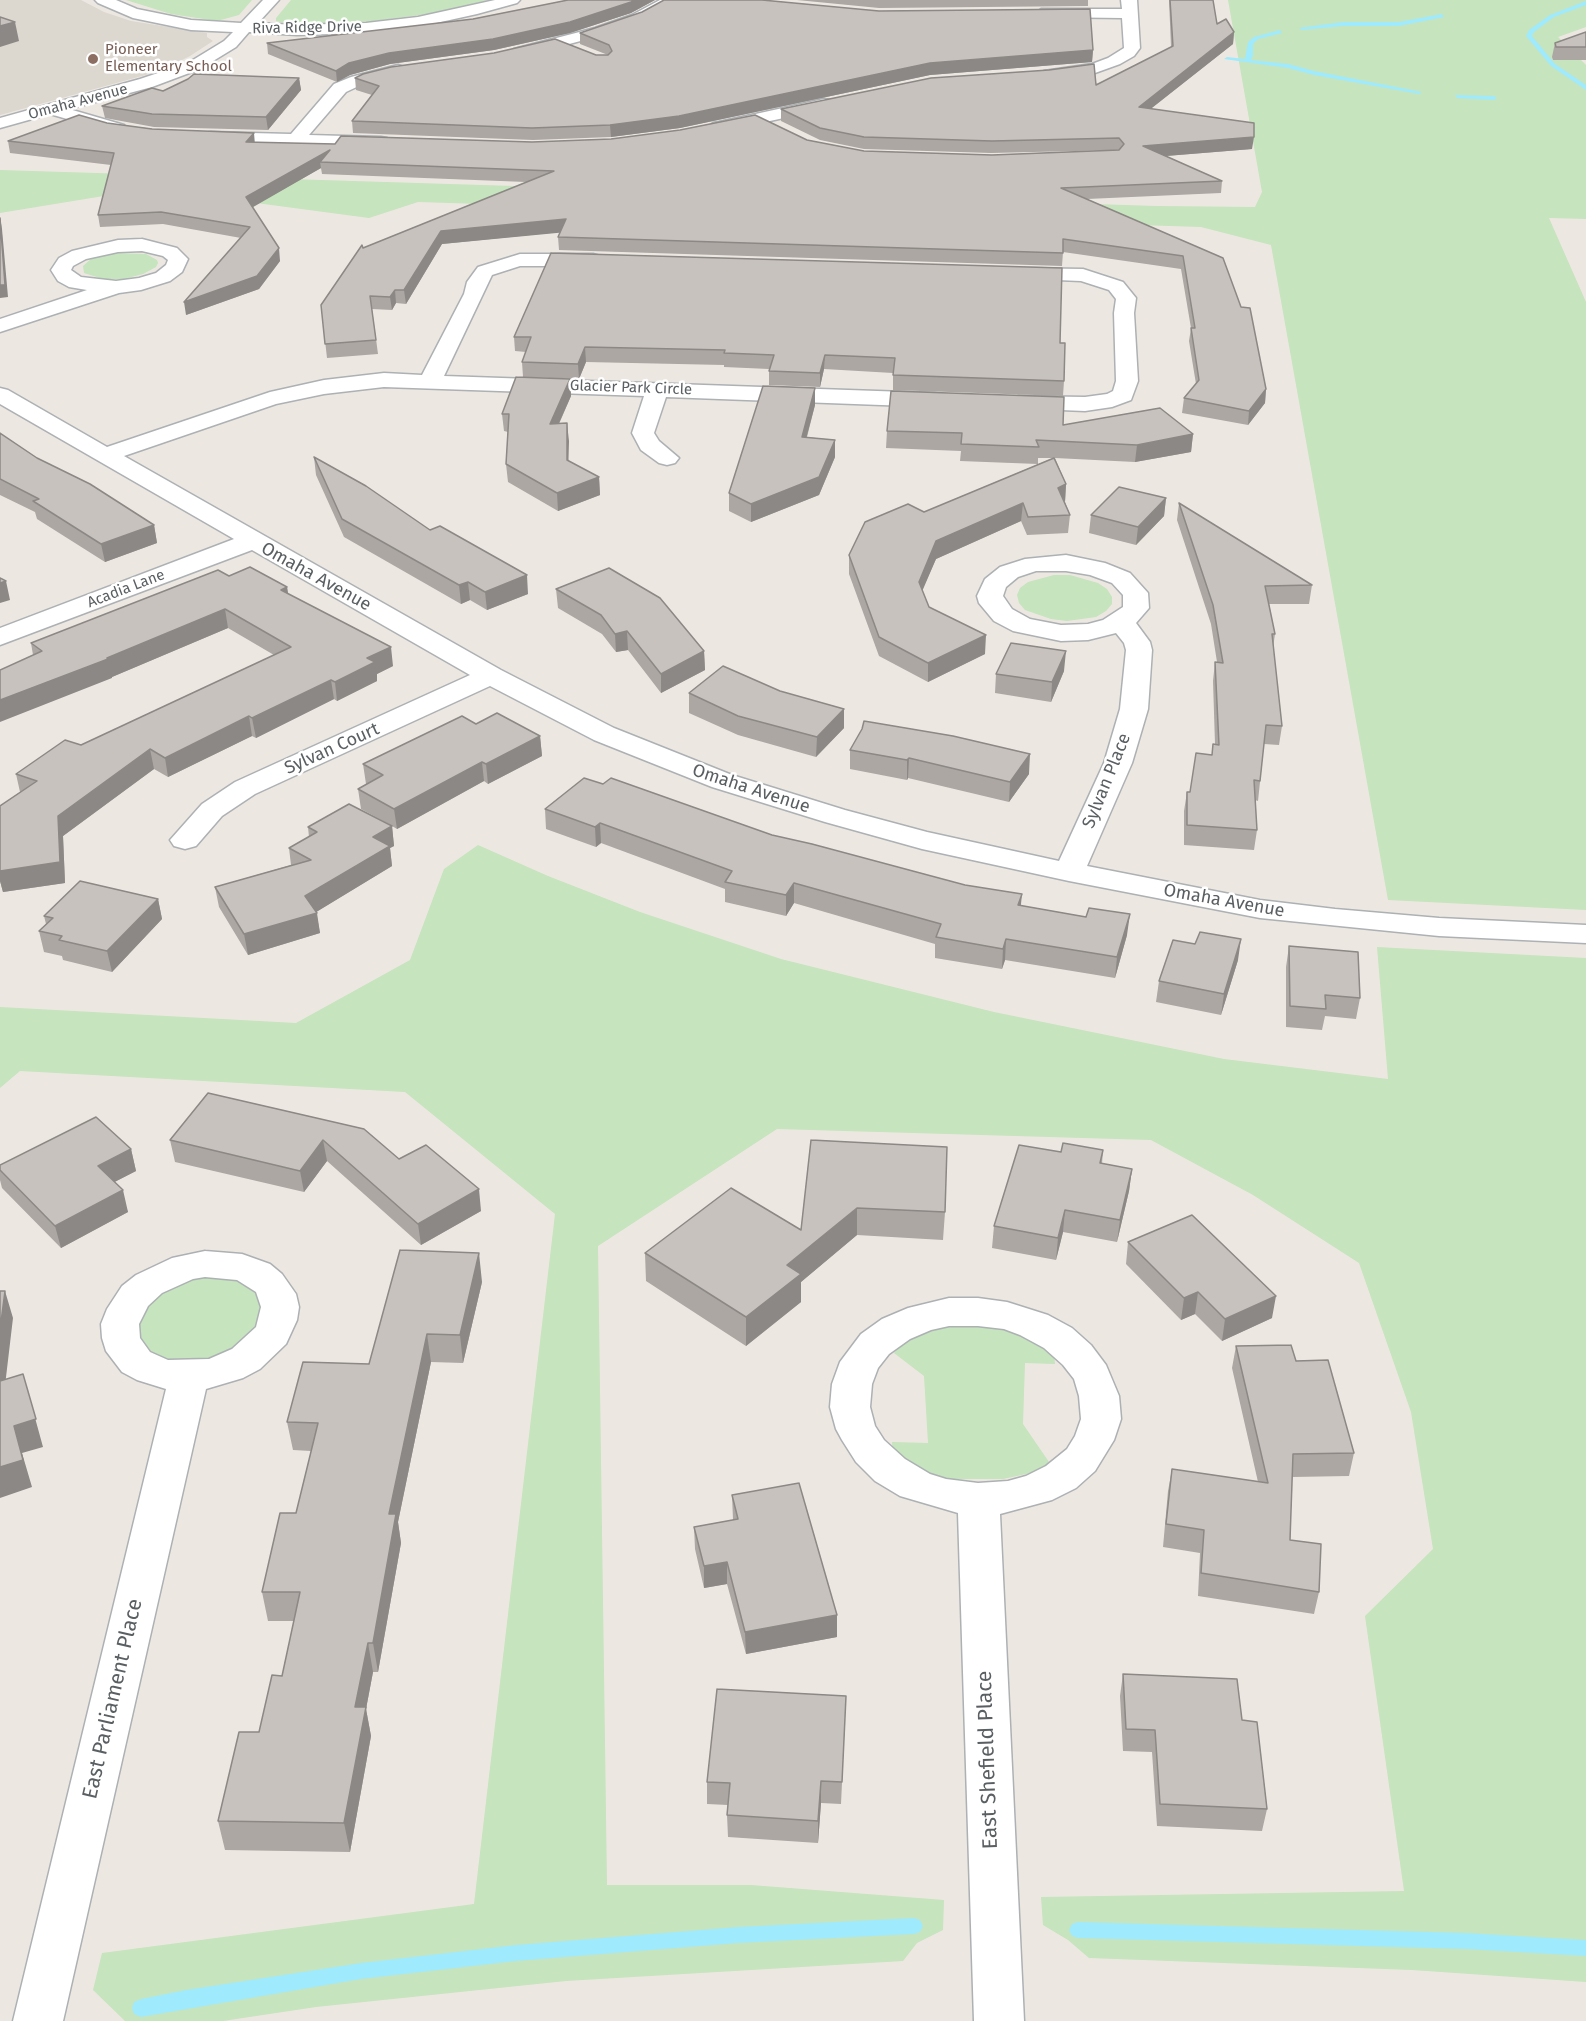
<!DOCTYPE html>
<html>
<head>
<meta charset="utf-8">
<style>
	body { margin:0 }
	canvas { display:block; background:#ece7e1 }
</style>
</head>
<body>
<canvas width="1586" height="2021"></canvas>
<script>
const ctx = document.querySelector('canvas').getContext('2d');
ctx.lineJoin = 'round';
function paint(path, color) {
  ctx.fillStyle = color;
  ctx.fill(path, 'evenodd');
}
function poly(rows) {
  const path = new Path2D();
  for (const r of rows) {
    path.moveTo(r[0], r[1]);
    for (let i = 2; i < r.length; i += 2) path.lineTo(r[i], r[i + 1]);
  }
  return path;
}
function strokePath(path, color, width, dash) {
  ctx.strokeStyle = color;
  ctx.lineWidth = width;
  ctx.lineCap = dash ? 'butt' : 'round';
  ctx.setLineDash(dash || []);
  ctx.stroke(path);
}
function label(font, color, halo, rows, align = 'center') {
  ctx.font = font + ' "Fira Sans",sans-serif';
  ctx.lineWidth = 5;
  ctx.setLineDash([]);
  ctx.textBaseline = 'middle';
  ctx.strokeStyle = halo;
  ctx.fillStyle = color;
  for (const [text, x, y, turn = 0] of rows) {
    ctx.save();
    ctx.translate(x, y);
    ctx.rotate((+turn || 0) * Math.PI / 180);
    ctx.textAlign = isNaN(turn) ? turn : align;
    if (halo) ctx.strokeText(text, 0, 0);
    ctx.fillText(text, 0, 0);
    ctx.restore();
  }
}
paint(poly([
	[0,0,81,0,104,12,131,21,207,33,207,37,213,41,190,56,160,71,0,115]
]), '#dcd7cf');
paint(poly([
	[126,0,252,0,239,15,217,21,171,14],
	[291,0,489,0,435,13,373,21,294,25,276,21,276,18],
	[1228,0,1586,0,1586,27,1558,37,1586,65,1586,219,1549,218,1586,302,1586,910,1388,900,1271,245,1201,227,418,202,369,218,196,195,122,193,0,213,0,170,1157,206,1255,207,1262,192],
	[116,253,146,254,157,260,158,263,156,267,143,274,124,279,103,279,84,273,83,266,91,259],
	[1054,575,1070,575,1098,583,1107,589,1112,597,1112,604,1106,611,1096,617,1067,621,1051,619,1025,610,1019,603,1017,595,1020,588,1028,582],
	[478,845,548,876,640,912,781,959,994,1012,1224,1059,1388,1079,1377,947,1586,958,1586,1982,1412,1970,1089,1958,1068,1940,1043,1925,1041,1897,1404,1891,1365,1616,1433,1549,1411,1412,1359,1263,1253,1195,1151,1140,777,1129,598,1246,607,1885,751,1885,944,1900,943,1930,917,1943,903,1961,566,1981,316,2007,223,2021,125,2021,93,1990,102,1953,474,1904,555,1214,405,1092,20,1071,0,1088,0,1007,296,1023,410,960,444,869],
	[212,1276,232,1278,248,1285,259,1295,263,1309,252,1338,219,1359,178,1364,160,1359,146,1349,139,1337,138,1323,144,1309,156,1296,193,1278],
	[964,1324,1004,1329,1035,1339,1054,1353,1055,1364,1025,1363,1023,1424,1049,1462,1040,1471,1003,1479,952,1479,930,1475,893,1454,892,1442,928,1443,924,1376,894,1353,904,1340,935,1327]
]), '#c6e4bd');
paint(poly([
	[1586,1,1586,5,1554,17,1534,32,1532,36,1555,64,1586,85,1586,90,1551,66,1526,36,1529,30,1550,15,1586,1],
	[1442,14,1444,17,1399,26,1343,26,1302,30,1299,28,1343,22,1399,22,1442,14],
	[1280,30,1282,33,1258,39,1253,44,1253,56,1251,60,1288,64,1314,71,1422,92,1419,94,1314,75,1288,68,1224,59,1227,57,1245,59,1248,42,1254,37,1280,30],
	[1455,95,1494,96,1497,98,1494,100,1457,98,1455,95],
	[914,1918,920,1920,923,1926,920,1932,914,1934,738,1943,516,1961,361,1979,141,2017,134,2014,132,2008,134,2002,141,1999,186,1990,361,1963,516,1945,738,1927,914,1918],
	[1078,1922,1466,1933,1586,1940,1586,1956,1466,1949,1078,1938,1072,1936,1069,1930,1072,1924,1078,1922]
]), '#a0eafd');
const minor = poly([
	[95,0,116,0,137,9,191,20,241,23,263,0,279,0,258,23,297,25,366,23,418,17,495,0,520,0,517,3,477,14,418,27,366,33,297,35,249,32,236,47,200,69,152,87,69,109,124,125,127,129,124,133,118,134,50,114,0,128,0,118,140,79,188,63,224,41,233,32,191,30,133,18,98,3,95,0],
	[660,0,679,0,642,21,607,34,520,57,512,52,514,49,595,28,632,15,660,0],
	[1121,0,1137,0,1140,48,1134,56,1120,64,1095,73,1050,79,1044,77,1042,74,1044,71,1092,64,1108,58,1124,48,1122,18,1046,17,1038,12,1041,9,1122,9,1121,0],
	[398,65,404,67,406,70,404,73,363,84,346,92,309,135,381,137,387,138,390,142,387,146,211,142,205,141,202,137,205,133,211,132,291,134,334,84,351,77,398,65],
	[824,99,830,100,832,104,830,108,719,132,713,131,710,127,713,123,719,122,824,99],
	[142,239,177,248,188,259,182,272,170,281,141,290,119,293,0,332,0,319,87,290,69,287,58,281,51,270,59,258,72,251,118,240,142,239],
	[142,251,163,256,168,260,166,265,156,273,139,278,116,281,81,277,71,270,73,266,86,259,118,252,142,251],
	[520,254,593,254,600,256,603,260,600,264,593,266,520,266,492,275,444,376,935,393,943,395,946,400,943,405,935,407,666,397,654,433,659,441,679,458,675,463,667,465,659,463,641,450,632,433,644,396,384,387,324,394,276,404,124,456,501,670,614,728,732,775,845,810,927,832,1059,861,1104,763,1120,709,1126,650,1124,643,1116,633,1088,640,1061,641,1013,631,994,621,979,603,977,596,985,579,1000,567,1025,559,1066,555,1105,563,1130,573,1148,593,1149,608,1136,623,1150,642,1152,650,1148,709,1132,763,1087,866,1260,900,1335,909,1439,918,1586,925,1586,943,1439,936,1260,918,1069,881,922,849,825,822,712,787,594,740,490,686,255,794,222,816,196,846,185,849,174,846,170,840,202,804,235,782,470,675,252,550,0,645,0,628,234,539,0,404,0,388,8,390,107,447,270,392,324,380,384,373,422,375,464,294,467,282,478,267,520,254],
	[1036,571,1066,571,1090,575,1112,583,1123,595,1123,607,1103,620,1088,624,1061,625,1030,619,1012,609,1003,596,1006,587,1018,577,1036,571],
	[1016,268,1083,269,1123,282,1136,298,1134,313,1138,381,1131,400,1112,407,1085,411,1011,408,1008,403,1011,398,1019,396,1085,397,1107,394,1113,391,1116,381,1114,313,1116,299,1109,290,1081,281,1009,278,1006,274,1009,270,1016,268],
	[205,1251,242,1254,270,1264,282,1274,296,1294,299,1307,297,1320,286,1344,260,1369,243,1378,206,1389,63,2021,13,2021,166,1389,137,1380,122,1372,106,1351,102,1338,101,1324,107,1309,122,1286,136,1275,172,1258,205,1251],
	[205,1277,237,1280,256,1292,261,1307,256,1327,232,1349,209,1359,168,1360,150,1352,140,1338,139,1324,148,1306,162,1293,193,1279,205,1277],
	[949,1298,978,1298,1007,1302,1048,1315,1072,1328,1091,1345,1106,1365,1119,1396,1121,1419,1114,1440,1095,1471,1076,1488,1052,1500,1000,1514,1024,2021,974,2021,958,1513,900,1496,875,1481,856,1462,842,1440,836,1429,830,1407,832,1384,840,1362,861,1334,882,1319,908,1308,949,1298],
	[949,1326,978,1326,1004,1329,1020,1335,1044,1348,1063,1365,1074,1379,1079,1396,1081,1419,1075,1436,1067,1449,1046,1466,1026,1476,1008,1481,978,1483,946,1479,930,1474,905,1459,884,1440,875,1426,870,1407,872,1384,878,1368,889,1354,910,1339,931,1330,949,1326]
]);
strokePath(minor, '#adb1b4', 3);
paint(minor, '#fff');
paint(poly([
	[568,0,655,0,631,13,570,33,494,50,390,64,350,75,337,82,268,54,267,43,473,19],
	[797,0,1088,0,1088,6,879,8],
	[1169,0,1213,0,1217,24,1234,32,1233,44,1150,109,1252,149,1166,156,1222,181,1221,193,1087,199,1223,258,1266,389,1265,403,1248,425,1182,413,1184,398,1196,384,1189,341,1191,328,1181,269,1063,252,1062,266,559,250,558,237,560,232,442,244,406,304,396,303,392,310,372,309,378,354,327,358,321,305,363,248,526,182,322,174,321,168,252,207,280,261,259,289,186,315,241,238,163,224,100,227,98,215,111,165,10,153,8,141,107,123,255,142,335,144,807,140,864,151,992,155,1118,150,991,153,864,149,820,140,781,121,781,109,1096,85,1171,47],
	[642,12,1093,50,1092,62,930,75,680,128,611,137,533,140,353,133,352,121,372,95,356,90,355,78,596,55,608,55,580,44,580,33],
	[1586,32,1586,60,1553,60,1552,57,1555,43],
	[299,78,301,90,268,130,154,127,105,118,102,106,163,91],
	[514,337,1060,343,1064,381,1063,396,893,390,893,373,824,369,820,387,769,385,769,369,724,367,724,365,586,362,579,379,523,377,522,362,526,352,515,351],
	[570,379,571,396,559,424,567,423,568,461,599,477,600,495,558,511,508,482,506,464,508,432,504,431,502,414],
	[815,388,815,405,807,437,835,440,835,457,819,495,751,522,729,511,729,493],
	[1063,425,1193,434,1191,452,1135,462,1055,458,1066,484,1065,502,1070,515,1068,533,1027,535,1021,521,936,559,922,590,929,607,985,654,928,682,879,656,849,574,849,555,924,512,1053,458,1038,458,1038,464,960,461,961,451,886,448,887,431],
	[0,433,37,458,154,525,157,543,105,562,37,519,35,512,0,495],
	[314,457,430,530,528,594,487,610,470,600,461,604,344,537,316,475],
	[1166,498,1164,516,1136,545,1089,533,1091,515],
	[1179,503,1312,585,1309,604,1269,604,1275,634,1273,648,1282,726,1279,745,1264,744,1258,801,1255,800,1257,830,1254,850,1184,845,1184,811,1187,792,1190,792,1212,755,1215,744,1213,681,1215,662,1217,662,1211,624,1177,520],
	[229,576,287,587,288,594,393,666,377,674,377,681,337,701,334,699,256,738,252,736,168,777,154,769,63,836,65,883,3,892,0,881,0,806,20,792,16,774,81,745,274,655,228,628,112,677,112,678,33,655,31,643],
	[556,589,704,651,705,670,661,693,628,650,616,652,602,634,558,608],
	[1064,671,1051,702,995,693,996,674],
	[780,691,844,709,844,728,816,757,738,735,689,713,689,693],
	[476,724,540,736,542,756,488,784,484,781,397,829,392,826,394,846,390,848,392,866,316,912,320,933,248,955,219,907,215,887,291,865,289,848,309,837,308,827,389,824,361,809,358,789,366,784,363,764],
	[850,750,1029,774,1009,802,908,778,907,780,850,769],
	[603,784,772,835,1021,906,1127,935,1115,978,1005,960,1002,969,935,958,935,944,794,903,786,916,725,902,725,889,601,843,596,847,546,829,545,809],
	[158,899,162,919,112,972,63,960,62,956,44,952,39,931,46,924,44,916],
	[1289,946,1360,998,1356,1019,1325,1016,1322,1030,1286,1027,1286,967],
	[1238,960,1221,1015,1156,1002,1159,981],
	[208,1093,399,1159,481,1211,421,1245,327,1161,304,1192,175,1162,170,1140],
	[811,1140,945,1212,943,1240,857,1235,801,1282,801,1302,746,1346,646,1281,645,1253,801,1230],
	[131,1149,136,1171,114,1182,128,1212,61,1248,2,1188,0,1180,0,1165],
	[1103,1150,1102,1164,1132,1169,1129,1191,1117,1242,1063,1232,1056,1260,992,1248,994,1226,1061,1152],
	[1128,1242,1272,1318,1222,1341,1195,1314,1181,1320,1126,1264],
	[482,1282,463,1363,431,1362,398,1522,401,1543,378,1672,373,1672,366,1709,371,1736,350,1852,225,1850,218,1821,259,1732,282,1676,294,1621,268,1621,262,1592,296,1513,311,1451,293,1450,287,1422],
	[1236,1346,1296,1361,1354,1453,1349,1476,1292,1477,1290,1540,1319,1592,1314,1614,1198,1596,1200,1553,1163,1547,1168,1491,1172,1469,1258,1482,1232,1368],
	[732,1495,837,1615,837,1637,746,1654,727,1584,704,1588,695,1549,694,1527,733,1520],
	[1123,1674,1242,1720,1267,1809,1262,1831,1157,1826,1152,1752,1123,1751,1120,1696],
	[845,1719,841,1804,821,1803,818,1843,728,1837,727,1815,728,1805,707,1804,707,1782]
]), '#aca7a3');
paint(poly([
	[635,0,655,0,631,13,570,33,494,50,390,64,350,75,337,82,336,71,349,63,389,53],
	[15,22,19,41,0,47,0,26],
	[1234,32,1233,44,1138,119,1139,107],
	[1093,50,1092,62,930,75,680,128,611,137,610,125,930,63],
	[299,78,301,90,268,130,266,117],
	[254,133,255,145,246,142],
	[1254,137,1252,149,1141,158,1143,146],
	[330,150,320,162,321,168,248,210,246,197],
	[0,217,2,229,8,297,0,298],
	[566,219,567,232,442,244,406,304,404,290,441,231],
	[279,248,280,261,259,289,186,315,184,302],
	[395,290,396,303,392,310,390,297],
	[585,347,586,362,579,379,578,364],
	[825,355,824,369,820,387,820,373],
	[570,379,571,396,551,441,550,424],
	[815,388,815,405,802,454,802,437],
	[1266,389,1265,403,1248,425,1249,411],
	[567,423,569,441,568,477,567,460],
	[1193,434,1191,452,1135,462,1137,445],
	[835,440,835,457,819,495,751,522,751,504],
	[599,477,600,495,558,511,557,493],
	[1066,484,1065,502,1058,488],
	[1166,498,1164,516,1136,545,1138,527],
	[1023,503,1021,521,936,559,918,601,919,582,936,541],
	[154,525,157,543,105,562,101,544],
	[527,575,528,594,487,610,485,592],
	[6,581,10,600,0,603,0,583],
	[468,582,470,600,461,604,459,585],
	[287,587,290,606,281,590],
	[225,609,228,628,112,677,112,678,0,722,0,700],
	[627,631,628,650,616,652,615,634],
	[986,635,985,654,928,682,928,663],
	[391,647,393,666,377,674,377,681,337,701,335,682,367,658],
	[704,651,705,670,661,693,661,674],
	[1066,651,1064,671,1051,702,1052,682],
	[331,680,334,699,256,738,252,718],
	[844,709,844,728,816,757,817,737],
	[249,716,252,736,168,777,165,758],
	[540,736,542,756,488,784,486,764],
	[150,749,154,769,63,836,65,883,3,892,0,881,0,870,58,816],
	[1030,754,1029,774,1009,802,1010,782],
	[909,758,908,778,907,780,907,760],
	[482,762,484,781,397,829,394,809],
	[600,823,601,843,596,847,595,827],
	[392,826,394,846,390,848,392,866,313,914,317,913,320,933,248,955,244,934,305,896,373,837],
	[794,883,794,903,786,916,786,895],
	[1022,894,1020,914,1018,905],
	[158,899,162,919,112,972,107,951],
	[1130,914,1127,935,1115,978,1117,957],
	[1006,939,1005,960,1002,969,1003,949],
	[1241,939,1238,960,1221,1015,1224,994],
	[323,1140,327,1161,304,1192,300,1171],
	[131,1149,136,1171,103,1188,98,1166],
	[1132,1169,1129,1191,1117,1242,1120,1220],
	[479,1189,481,1211,421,1245,418,1224],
	[123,1190,128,1212,61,1248,55,1226],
	[857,1208,857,1235,801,1282,801,1302,746,1346,746,1317,787,1265],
	[1065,1210,1063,1232,1056,1260,1058,1238],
	[479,1253,482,1282,463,1363,460,1335],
	[5,1291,13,1318,2,1411,0,1405,0,1330],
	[1198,1292,1195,1314,1181,1320,1184,1298],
	[1276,1296,1272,1318,1222,1341,1225,1319],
	[427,1334,431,1362,398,1522,401,1543,378,1672,373,1643,389,1514],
	[23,1374,43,1447,22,1453,32,1487,0,1498,0,1467,14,1426],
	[727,1562,727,1584,704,1588,704,1566],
	[837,1615,837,1637,746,1654,745,1632],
	[368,1643,373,1672,366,1709,371,1736,350,1852,344,1823,355,1707],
	[821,1781,821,1803,818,1843,818,1821]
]), '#8c8885');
const building = poly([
	[568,0,635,0,631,2,570,22,493,39,389,53,349,63,336,71,267,43,473,19,568,0],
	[664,0,762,0,879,11,1090,9,1093,50,930,63,679,116,610,125,532,128,352,121,379,86,355,78,363,74,391,67,494,53,555,39,596,55,608,55,612,51,609,45,580,33,642,12,664,0],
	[1170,0,1213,0,1217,24,1226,19,1234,32,1139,107,1254,123,1254,137,1143,146,1222,181,1061,188,1223,258,1241,307,1250,308,1266,389,1249,411,1184,398,1199,380,1191,328,1195,328,1183,256,1063,239,1063,253,558,237,566,219,441,231,404,290,395,290,390,297,370,296,376,340,325,344,321,305,362,245,363,248,554,171,320,162,330,150,246,197,279,248,257,276,184,302,250,227,161,212,98,215,114,153,8,141,79,115,107,123,152,129,254,133,246,142,335,144,341,136,532,142,611,139,680,130,755,115,807,140,864,151,992,155,1119,150,1124,144,1119,138,992,141,864,137,820,128,781,109,931,78,1049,70,1094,64,1096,85,1173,46,1170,0],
	[0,17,15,22,0,26,0,17],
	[1586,32,1586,47,1556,47,1555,43,1586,32],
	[194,74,299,78,266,117,152,114,102,106,152,88,163,91,188,79,194,74],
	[0,218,5,285,0,285,0,218],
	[551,253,1062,268,1060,343,1065,343,1064,381,893,375,895,358,825,355,820,373,769,371,774,355,724,353,725,350,585,347,578,364,522,362,531,337,514,337,551,253],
	[516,377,570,379,550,424,567,423,567,460,599,477,557,493,506,464,509,414,502,414,516,377],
	[763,386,815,388,802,437,835,440,819,477,751,504,729,493,763,386],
	[891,391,1064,397,1063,425,1160,408,1193,434,1137,445,1036,440,1039,447,961,444,962,433,887,431,891,391],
	[0,433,37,458,90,484,154,525,101,544,33,501,39,499,0,479,0,433],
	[314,457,366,486,430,530,440,526,527,575,485,592,468,582,459,585,342,519,314,457],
	[1054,458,1066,484,1058,488,1070,515,1028,517,1023,503,936,541,919,582,929,607,986,635,928,663,879,637,849,555,865,522,908,504,924,512,1054,458],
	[1119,487,1166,498,1138,527,1091,515,1119,487],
	[1179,503,1312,585,1265,586,1275,634,1272,634,1282,726,1266,725,1260,781,1254,780,1257,830,1187,825,1187,792,1190,792,1196,753,1212,755,1213,744,1219,745,1215,662,1223,663,1213,605,1179,503],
	[250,567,287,587,281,590,391,647,367,658,375,662,335,682,331,680,252,718,249,716,165,758,150,749,58,816,60,862,0,871,0,806,37,781,16,774,65,740,81,745,291,647,225,609,107,658,108,659,0,700,0,670,42,651,31,643,218,570,229,576,250,567],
	[609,568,660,598,704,651,661,674,627,631,615,634,601,615,556,589,609,568],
	[0,578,6,581,0,583,0,578],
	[1011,643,1066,651,1052,682,996,674,1011,643],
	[723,666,780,691,844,709,817,737,738,716,689,693,723,666],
	[497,713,540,736,486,764,482,762,394,809,358,789,383,775,363,764,462,716,476,724,497,713],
	[864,721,953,736,1030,754,1010,782,909,758,907,760,850,750,862,729,864,721],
	[584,778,603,784,611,778,772,835,812,844,965,885,1022,894,1018,905,1086,917,1089,908,1130,914,1117,957,1006,939,1003,949,936,937,941,924,794,883,786,895,725,882,732,871,600,823,595,827,545,809,584,778],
	[349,804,392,826,373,837,390,846,305,896,317,913,244,934,215,887,311,860,289,848,317,832,308,827,349,804],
	[80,881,158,899,107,951,59,940,62,936,39,931,53,918,44,916,80,881],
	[1200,932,1241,939,1224,994,1159,981,1173,940,1195,944,1200,932],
	[1289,946,1358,952,1360,998,1325,995,1326,1009,1290,1006,1289,946],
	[208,1093,364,1129,399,1159,426,1145,479,1189,418,1224,323,1140,300,1171,170,1140,208,1093],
	[96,1117,131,1149,98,1166,123,1190,55,1226,0,1170,0,1165,96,1117],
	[811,1140,947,1147,945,1212,857,1208,787,1265,801,1274,746,1317,645,1253,731,1188,801,1230,811,1140],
	[1063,1143,1103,1150,1100,1163,1132,1169,1120,1220,1065,1210,1058,1238,994,1226,1019,1145,1061,1152,1063,1143],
	[1192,1215,1276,1296,1225,1319,1198,1292,1184,1298,1128,1242,1192,1215],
	[400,1250,479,1253,460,1335,427,1334,389,1514,396,1514,373,1643,368,1643,355,1707,366,1707,344,1823,218,1821,239,1732,259,1732,272,1675,282,1676,300,1592,262,1592,280,1513,296,1513,318,1423,287,1422,303,1362,369,1364,400,1250],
	[0,1291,5,1291,0,1330,0,1291],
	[1291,1345,1296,1361,1328,1360,1354,1453,1293,1454,1290,1540,1321,1544,1319,1592,1201,1573,1204,1530,1166,1524,1172,1469,1268,1483,1236,1346,1291,1345],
	[23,1374,36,1419,14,1426,23,1460,0,1467,0,1381,23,1374],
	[799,1483,837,1615,745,1632,727,1562,704,1566,694,1527,738,1519,732,1495,799,1483],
	[1123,1674,1237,1679,1242,1720,1257,1722,1267,1809,1160,1804,1155,1730,1126,1729,1123,1674],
	[717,1689,846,1696,842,1782,821,1781,818,1821,727,1815,730,1783,707,1782,717,1689]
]);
paint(building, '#c8c2be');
strokePath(building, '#8c8885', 1.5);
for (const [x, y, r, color] of [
	[93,59,6,"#8d6e63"]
]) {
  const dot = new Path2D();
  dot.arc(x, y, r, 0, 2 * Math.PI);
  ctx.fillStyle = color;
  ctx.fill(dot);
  strokePath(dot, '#fff', 2);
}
label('15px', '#5a5f62', '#fff', [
	["Riva Ridge Drive",307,28,-1],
	["Omaha Avenue",78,102,-15],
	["Glacier Park Circle",631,388,2],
	["Acadia Lane",126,589,-21]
]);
label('15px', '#785e54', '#fff', [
	["Pioneer",105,50],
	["Elementary School",105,67]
], 'left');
label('18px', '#5a5f62', '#fff', [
	["Omaha Avenue",316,577,29],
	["Sylvan Court",332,749,-24],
	["Sylvan Place",1107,781,-68],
	["Omaha Avenue",751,789,18],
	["Omaha Avenue",1224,901,10]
]);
label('21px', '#5a5f62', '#fff', [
	["East Parliament Place",113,1699,-77],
	["East Shefield Place",988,1760,-92]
]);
</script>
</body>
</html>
